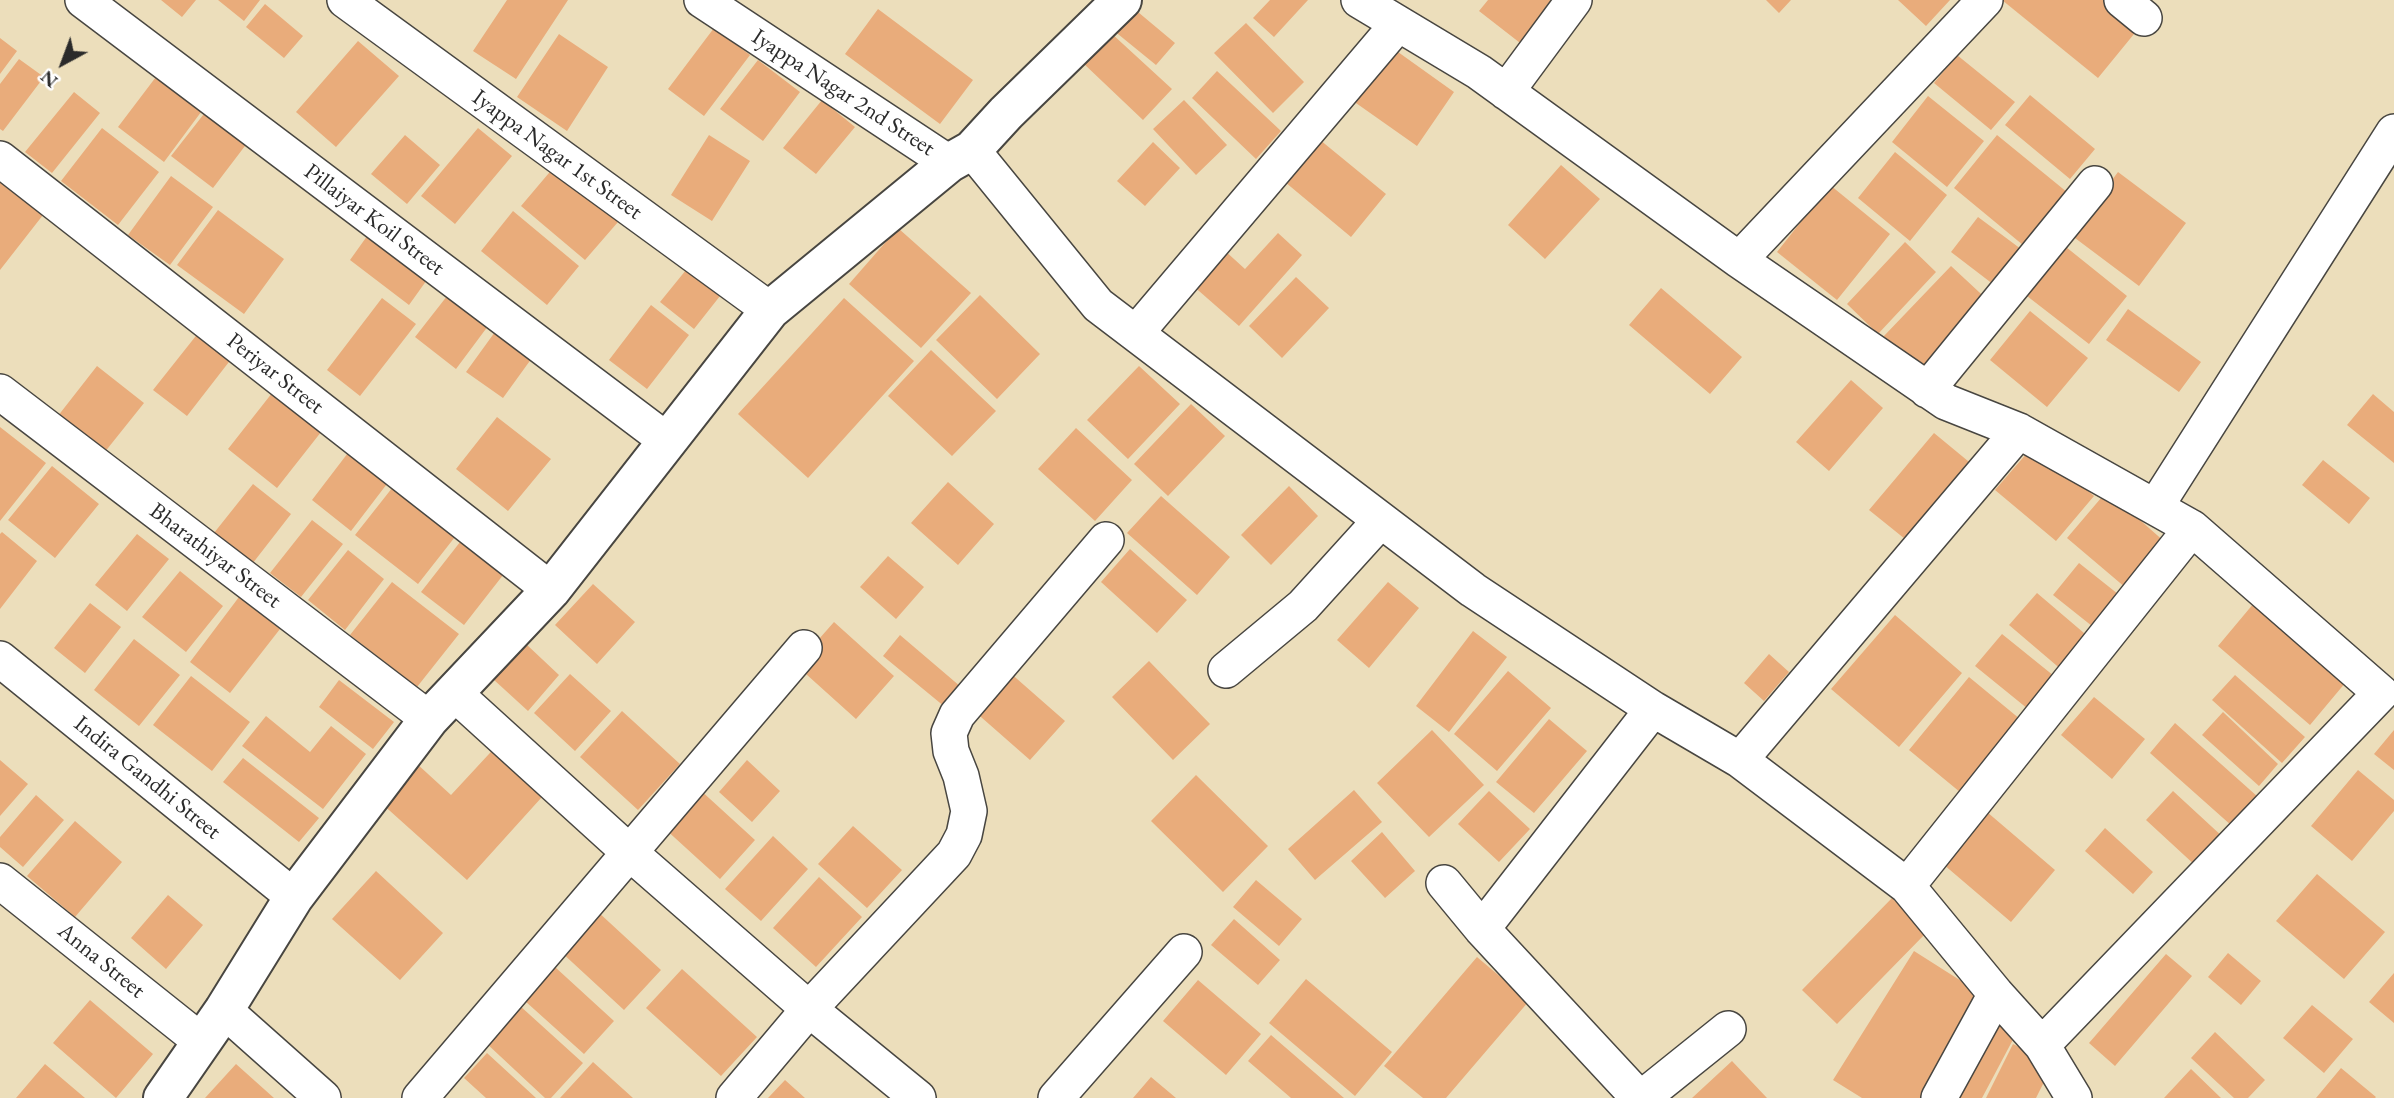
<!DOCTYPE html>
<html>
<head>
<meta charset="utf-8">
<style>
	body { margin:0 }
	#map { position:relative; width:2394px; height:1098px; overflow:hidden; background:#ecdebb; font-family:"EB Garamond",serif }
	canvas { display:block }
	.north { position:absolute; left:28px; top:28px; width:70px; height:70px; -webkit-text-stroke:5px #fff; paint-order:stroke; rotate:221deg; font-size:19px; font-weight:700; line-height:28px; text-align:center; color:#2b2b2b }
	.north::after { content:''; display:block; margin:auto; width:24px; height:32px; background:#2b2b2b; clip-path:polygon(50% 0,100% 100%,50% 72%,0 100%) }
</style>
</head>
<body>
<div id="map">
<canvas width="2394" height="1098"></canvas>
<div class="north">N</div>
</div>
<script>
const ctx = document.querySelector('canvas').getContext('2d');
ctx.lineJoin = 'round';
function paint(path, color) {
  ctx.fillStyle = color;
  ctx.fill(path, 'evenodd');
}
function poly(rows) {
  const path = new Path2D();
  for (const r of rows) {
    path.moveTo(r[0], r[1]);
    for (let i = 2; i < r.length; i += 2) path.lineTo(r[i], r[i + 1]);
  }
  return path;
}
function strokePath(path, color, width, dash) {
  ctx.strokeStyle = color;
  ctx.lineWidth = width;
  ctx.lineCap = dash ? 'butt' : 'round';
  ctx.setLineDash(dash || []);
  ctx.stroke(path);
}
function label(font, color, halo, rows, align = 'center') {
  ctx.font = font + ' "EB Garamond",serif';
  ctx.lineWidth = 5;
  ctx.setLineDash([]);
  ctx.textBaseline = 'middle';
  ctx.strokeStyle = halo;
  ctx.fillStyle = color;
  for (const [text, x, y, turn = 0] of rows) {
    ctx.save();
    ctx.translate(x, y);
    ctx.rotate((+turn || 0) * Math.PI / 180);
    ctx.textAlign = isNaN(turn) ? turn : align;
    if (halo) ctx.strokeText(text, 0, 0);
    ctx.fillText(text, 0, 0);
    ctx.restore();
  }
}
paint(poly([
	[161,0,196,0,182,17],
	[218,0,260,0,244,21],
	[507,0,568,0,516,79,473,51],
	[1270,0,1308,0,1274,37,1253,18],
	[1488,0,1550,0,1555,4,1524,46,1479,11],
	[1766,0,1791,0,1779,13],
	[1898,0,1950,0,1926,26],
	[2002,0,2115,0,2143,23,2098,78],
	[265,4,303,36,284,58,246,27],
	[1132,7,1175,43,1156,65,1113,30],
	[878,9,973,80,940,124,845,54],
	[1246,23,1304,82,1273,113,1214,53],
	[714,28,750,55,704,116,668,89],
	[1111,33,1172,89,1143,120,1083,63],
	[559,34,608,67,567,131,517,97],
	[0,38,17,51,0,74],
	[358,41,399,76,336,147,296,112],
	[1384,42,1454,92,1417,146,1346,96],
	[1957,55,2015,102,1991,130,1934,83],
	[19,59,44,77,3,131,0,129,0,84],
	[758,60,800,92,763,141,720,109],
	[162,69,207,104,164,162,118,127],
	[1217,71,1281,131,1256,159,1192,98],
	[74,92,100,113,52,173,25,152],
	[2030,95,2095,149,2070,179,2005,125],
	[1928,96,1984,141,1947,187,1892,142],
	[822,100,855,127,816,174,783,148],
	[1184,100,1227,145,1196,175,1153,129],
	[207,110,248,142,213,188,171,156],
	[102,128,159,172,118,225,61,181],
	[478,128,512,156,455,224,421,196],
	[405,135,440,165,407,204,371,174],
	[709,135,750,161,712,221,671,195],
	[1314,135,1386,194,1351,237,1279,177],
	[1997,135,2073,197,2029,250,1954,188],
	[1153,142,1180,168,1145,206,1117,181],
	[1895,152,1947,195,1910,241,1858,198],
	[1561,165,1600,199,1545,259,1508,225],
	[554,167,618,222,585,260,521,206],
	[2118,172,2186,223,2139,286,2071,235],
	[171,176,213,207,170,265,128,235],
	[0,182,43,215,0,270],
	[1830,185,1890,234,1837,300,1777,252],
	[218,210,284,259,244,314,177,265],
	[513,211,579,266,547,305,481,251],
	[1978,217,2029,255,2002,291,1951,252],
	[375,225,434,270,409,305,350,260],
	[898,228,971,293,921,348,849,284],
	[1278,233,1302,255,1239,326,1191,284,1223,249,1245,269],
	[1905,242,1936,272,1878,334,1847,304],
	[2066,247,2127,296,2089,344,2027,296],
	[1951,266,1993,305,1924,377,1883,337],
	[686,270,720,296,694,329,660,302],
	[1296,277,1329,308,1282,358,1249,326],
	[1661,288,1742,357,1710,394,1629,325],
	[451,291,491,322,456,369,415,337],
	[980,295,1040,354,997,399,936,340],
	[382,298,416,324,360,396,327,370],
	[844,298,914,361,808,478,738,414],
	[651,305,689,335,647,389,609,360],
	[2128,309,2201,362,2179,392,2106,340],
	[2030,311,2088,358,2047,407,1990,360],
	[500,325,537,351,503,398,466,372],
	[199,332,232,358,187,416,153,390],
	[931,350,996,411,952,456,888,396],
	[97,366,144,403,100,458,54,421],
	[1139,366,1180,404,1128,459,1087,420],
	[1851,380,1883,408,1829,471,1796,442],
	[276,388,325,427,277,488,228,449],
	[2373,394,2394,412,2394,463,2347,425],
	[1191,404,1225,436,1168,496,1134,464],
	[497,417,551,459,508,511,456,469],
	[0,427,46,463,0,521],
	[1076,428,1132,480,1095,521,1038,469],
	[1934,433,1974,466,1910,543,1869,510],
	[354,445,393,476,351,531,312,500],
	[2034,445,2094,496,2056,541,1995,490],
	[2323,460,2370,498,2349,524,2302,485],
	[52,466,99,504,55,558,8,520],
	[400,478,462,528,418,584,355,535],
	[948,482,994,524,958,565,911,523],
	[253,484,291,514,249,568,210,538],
	[1289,486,1318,516,1271,565,1241,535],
	[2107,491,2166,543,2126,588,2067,538],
	[1161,496,1230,557,1197,595,1127,533],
	[312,520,343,544,301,597,270,573],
	[2,532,37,561,0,609,0,534],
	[137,534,169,559,127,611,95,585],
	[464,537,507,570,464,625,421,592],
	[1130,549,1187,600,1157,633,1101,582],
	[348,550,384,579,345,630,308,600],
	[888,556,924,587,896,619,860,587],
	[2079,563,2123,598,2097,630,2053,595],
	[180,571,223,606,186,652,142,617],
	[392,582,459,634,417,687,350,635],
	[1388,582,1419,608,1369,668,1337,640],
	[593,584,635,622,597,664,555,625],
	[2037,593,2091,639,2063,671,2009,625],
	[239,597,280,629,230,693,190,662],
	[90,603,121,627,85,673,54,648],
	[2254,603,2346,682,2310,725,2218,646],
	[1895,615,1962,673,1899,747,1831,689],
	[834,622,894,676,856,719,796,665],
	[1473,631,1507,657,1449,732,1416,706],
	[2002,634,2054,676,2028,709,1975,666],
	[900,635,961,687,945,707,883,656],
	[134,639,180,675,139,726,94,690],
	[526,644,559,675,528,711,493,679],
	[1769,654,1789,672,1764,701,1744,683],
	[1149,661,1210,724,1173,760,1112,697],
	[1008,671,1065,721,1030,760,973,710],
	[1508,671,1551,708,1497,771,1454,734],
	[570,674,611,711,575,751,534,713],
	[2235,675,2305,737,2282,763,2212,700],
	[191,676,250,722,212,771,153,725],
	[1969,677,2026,724,1966,797,1909,750],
	[339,680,394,722,373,749,319,707],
	[2094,697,2145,739,2112,779,2061,735],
	[622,711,680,764,638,810,580,757],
	[2223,712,2278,764,2259,786,2202,735],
	[266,716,310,752,331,726,366,754,323,809,242,746],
	[1549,719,1587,751,1534,813,1496,782],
	[2175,723,2258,797,2232,826,2150,753],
	[1432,730,1484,785,1429,837,1377,783],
	[2394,730,2394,770,2374,754],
	[501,741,551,787,467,880,380,802,416,763,451,795],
	[243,758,319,818,299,842,223,782],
	[0,760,28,784,0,816],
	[747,760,780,791,752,822,719,792],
	[2358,770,2394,800,2394,811,2352,861,2311,826],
	[1196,775,1268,846,1223,892,1151,821],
	[698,788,755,840,720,879,663,827],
	[1354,790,1382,822,1315,880,1288,849],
	[1489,791,1530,829,1499,862,1458,824],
	[2173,791,2224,838,2197,867,2146,820],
	[36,795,64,820,23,867,0,847,0,837],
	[1987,812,2055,870,2011,922,1943,864],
	[75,821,122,862,75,917,27,876],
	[853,826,902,870,867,908,818,864],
	[2105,828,2153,872,2133,894,2085,851],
	[1382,832,1415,871,1385,898,1351,861],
	[773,836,808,869,761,921,725,889],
	[376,871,443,933,400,980,332,919],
	[2317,874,2385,932,2344,979,2276,921],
	[819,877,862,917,816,967,773,928],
	[1256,880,1302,919,1279,946,1233,907],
	[168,895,203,925,166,969,131,938],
	[1892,898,1927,932,1837,1024,1802,990],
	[597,911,661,970,624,1010,560,951],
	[1234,919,1280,960,1258,985,1211,945],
	[1914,951,1988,998,1925,1098,1862,1098,1833,1080],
	[2228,953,2261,981,2241,1005,2208,977],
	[2166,954,2192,976,2115,1066,2089,1043],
	[1477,957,1529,1001,1446,1098,1423,1098,1384,1066],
	[555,967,614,1021,584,1054,525,1001],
	[682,969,757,1037,721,1076,646,1008],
	[2394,973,2394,1023,2369,1002],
	[1306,979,1392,1052,1355,1096,1269,1023],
	[1198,980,1261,1034,1226,1075,1163,1021],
	[90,1000,153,1054,116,1098,53,1043],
	[519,1005,583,1063,551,1098,545,1098,485,1042],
	[2312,1005,2353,1039,2324,1073,2283,1038],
	[1990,1017,2017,1032,1982,1098,1946,1098],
	[2215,1032,2265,1080,2248,1098,2234,1098,2191,1058],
	[1271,1035,1344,1098,1291,1098,1248,1061],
	[2013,1044,2053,1064,2036,1098,1986,1098],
	[487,1053,536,1098,486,1098,464,1078],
	[1732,1061,1767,1098,1692,1098],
	[593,1062,633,1098,560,1098],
	[45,1064,85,1098,16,1098],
	[236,1064,274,1098,205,1098],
	[2341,1068,2376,1097,2375,1098,2316,1098],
	[2191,1069,2221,1098,2164,1098],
	[1151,1077,1176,1098,1133,1098],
	[785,1080,805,1098,768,1098]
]), '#e9ac7b');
const minor = poly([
	[83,0,666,440],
	[345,0,770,310],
	[702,0,949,163],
	[1359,0,1479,72,1739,260,1946,402,2019,431,2192,528,2381,693,2042,1045],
	[2122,0,2144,18],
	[1506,92,1574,0],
	[972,150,1098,305,1473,590,1653,709,1740,760,1907,886,1996,994,2042,1045,2074,1098],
	[0,159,551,590],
	[1739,260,1985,0],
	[1136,333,1398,24],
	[1927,390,2095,184],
	[0,392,429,719],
	[2156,506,2394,132],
	[0,659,294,897],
	[1226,670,1303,606,1381,520],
	[454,693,629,852,809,1009,918,1098],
	[1740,760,2019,431],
	[0,881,202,1042],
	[1444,883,1482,929,1639,1098],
	[1907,886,2192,528],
	[1482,929,1653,709],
	[224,1010,323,1098],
	[420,1098,804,648],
	[734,1098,809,1009,954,854,964,835,969,811,961,776,951,751,949,733,957,715,1106,540],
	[1056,1098,1184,952],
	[1642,1098,1728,1029],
	[1939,1098,1996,994]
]);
const tertiary = poly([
	[163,1098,224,1010,294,897,429,719,551,590,770,310,949,163,972,150,1006,113,1122,0]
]);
strokePath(minor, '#484641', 38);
strokePath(tertiary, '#484641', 42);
strokePath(minor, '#fff', 35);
strokePath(tertiary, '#fff', 38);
label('23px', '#2b2b2b', '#fff', [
	["Iyappa Nagar 2nd Street",843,93,33],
	["Iyappa Nagar 1st Street",557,155,36],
	["Pillaiyar Koil Street",374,220,37],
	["Periyar Street",275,374,38],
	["Bharathiyar Street",215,556,37],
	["Indira Gandhi Street",147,778,39],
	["Anna Street",101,961,39]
]);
</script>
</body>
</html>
